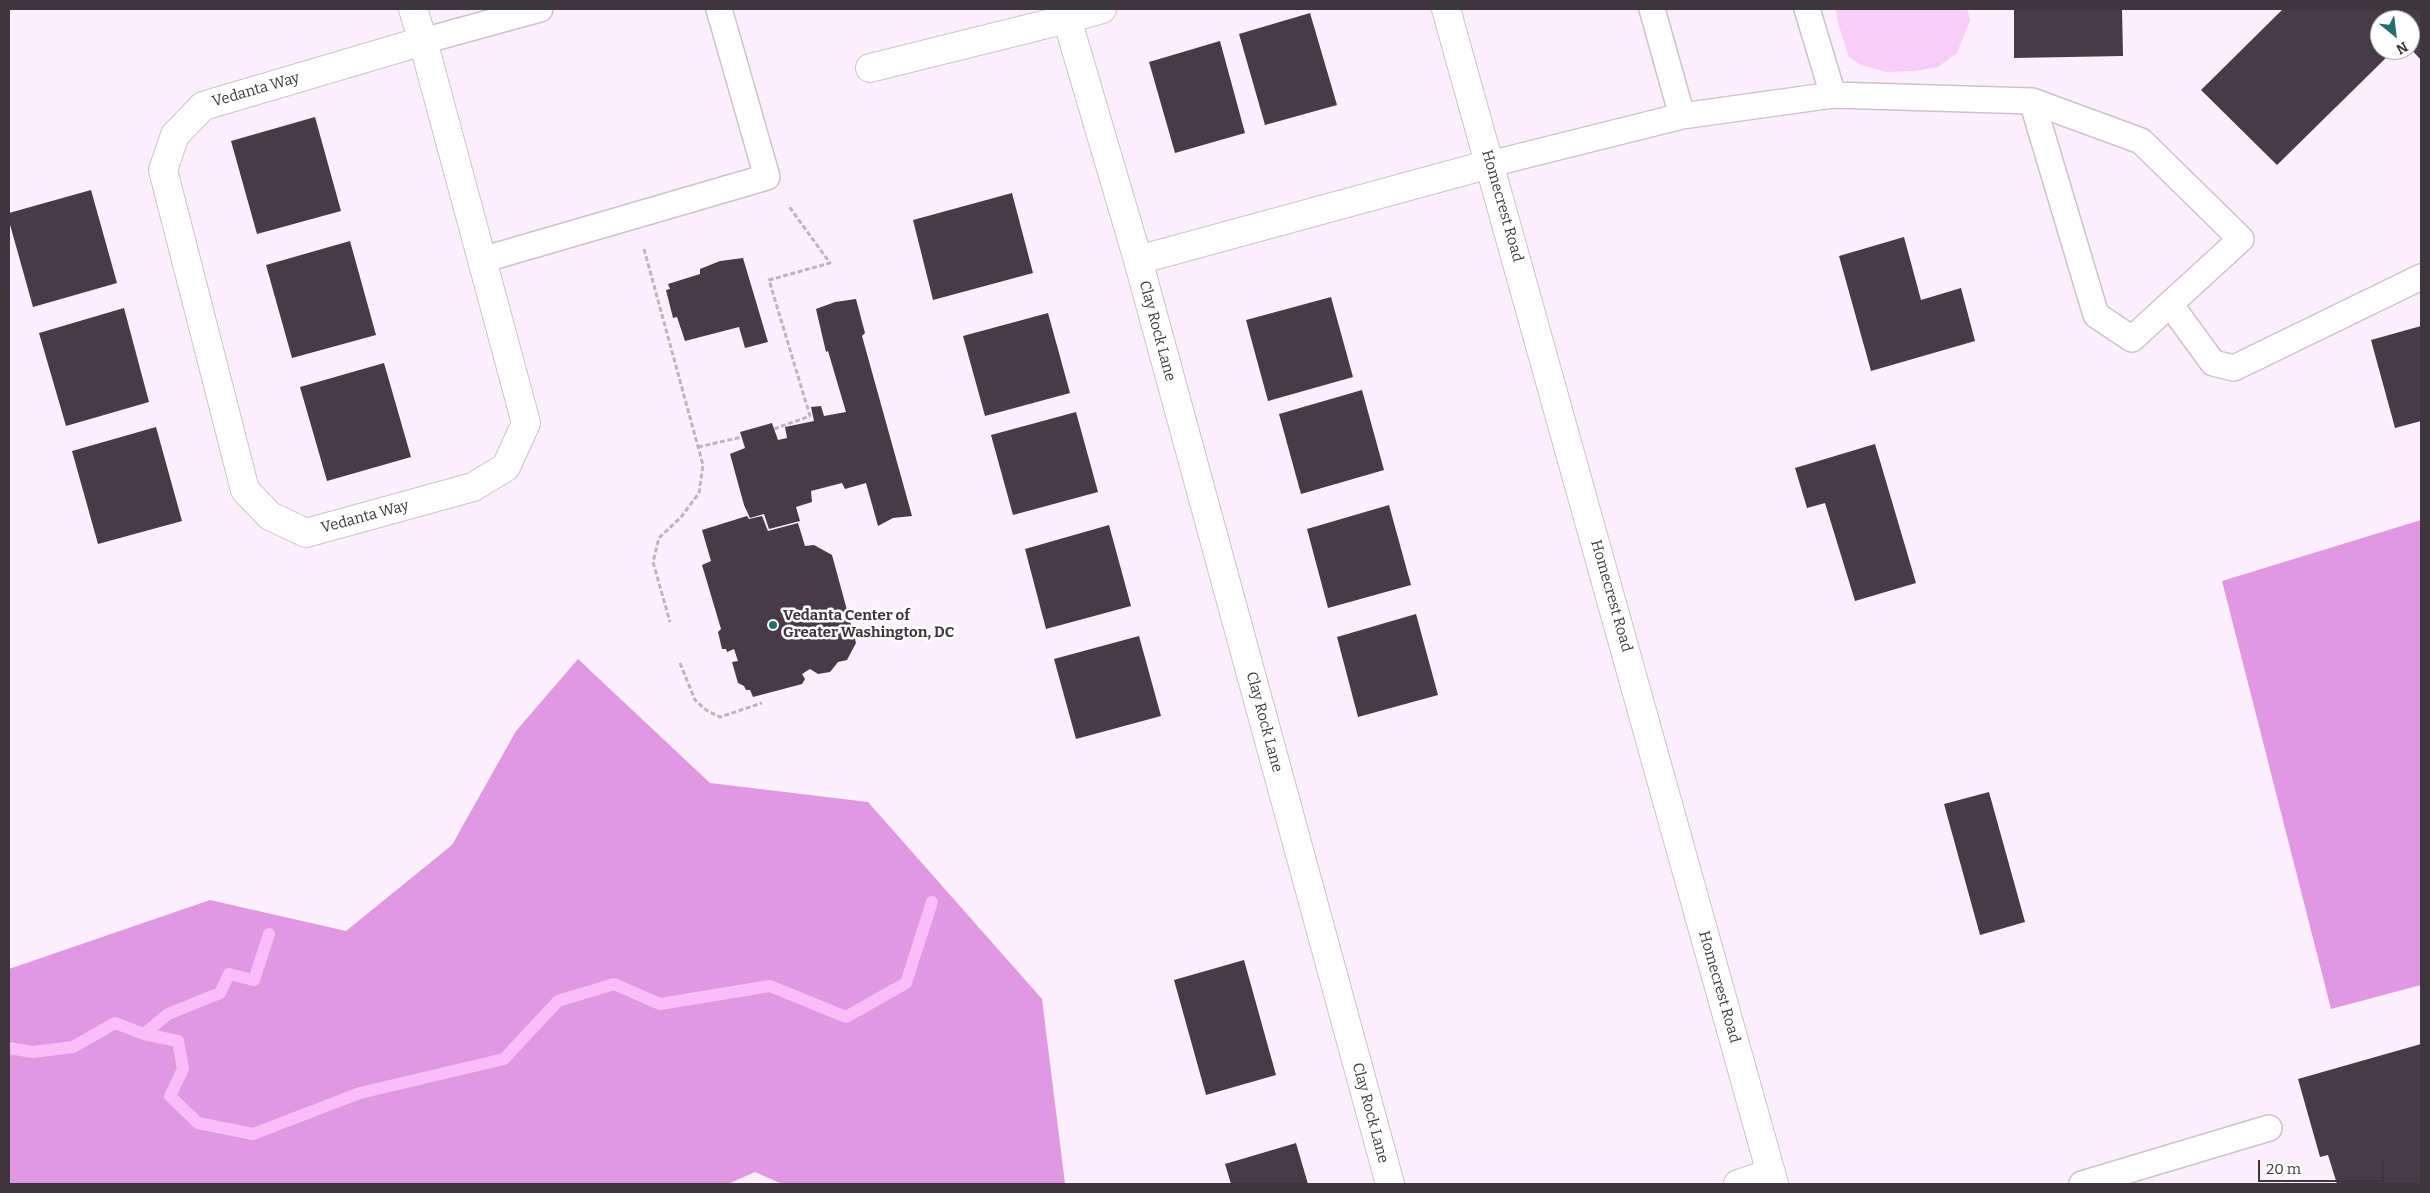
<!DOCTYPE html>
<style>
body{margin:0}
#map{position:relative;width:2430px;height:1193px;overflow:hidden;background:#fdeffd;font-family:Bitter,serif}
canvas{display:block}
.frame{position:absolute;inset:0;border:10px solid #3d373d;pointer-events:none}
.north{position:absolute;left:2370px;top:10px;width:50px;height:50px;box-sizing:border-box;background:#fff;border:1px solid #b1afb1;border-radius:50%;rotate:151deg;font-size:14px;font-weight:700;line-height:20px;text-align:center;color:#3d373d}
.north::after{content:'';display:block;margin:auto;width:18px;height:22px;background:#25706e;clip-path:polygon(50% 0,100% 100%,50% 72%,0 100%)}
.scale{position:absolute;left:2258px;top:1160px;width:126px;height:22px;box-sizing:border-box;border:2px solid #3d373d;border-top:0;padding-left:6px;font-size:15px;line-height:18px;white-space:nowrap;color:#3d373d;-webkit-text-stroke:4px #fff;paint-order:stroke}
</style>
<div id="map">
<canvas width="2430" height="1193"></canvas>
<div class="frame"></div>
<div class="north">N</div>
<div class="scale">20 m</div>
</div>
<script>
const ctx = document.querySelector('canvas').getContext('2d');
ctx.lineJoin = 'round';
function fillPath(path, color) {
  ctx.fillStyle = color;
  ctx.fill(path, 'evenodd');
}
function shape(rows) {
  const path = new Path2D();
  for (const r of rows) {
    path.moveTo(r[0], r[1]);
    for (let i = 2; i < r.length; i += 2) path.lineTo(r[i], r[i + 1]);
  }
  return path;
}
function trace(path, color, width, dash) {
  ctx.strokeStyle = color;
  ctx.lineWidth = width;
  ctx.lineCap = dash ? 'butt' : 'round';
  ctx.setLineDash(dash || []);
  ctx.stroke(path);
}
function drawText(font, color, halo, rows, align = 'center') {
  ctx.font = font + ' Bitter,serif';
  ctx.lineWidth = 5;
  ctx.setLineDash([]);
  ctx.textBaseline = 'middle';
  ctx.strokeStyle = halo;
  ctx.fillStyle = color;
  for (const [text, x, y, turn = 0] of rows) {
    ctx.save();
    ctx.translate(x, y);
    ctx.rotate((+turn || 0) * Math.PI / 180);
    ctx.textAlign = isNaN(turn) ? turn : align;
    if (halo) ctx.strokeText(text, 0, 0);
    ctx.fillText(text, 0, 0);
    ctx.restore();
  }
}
fillPath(shape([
 [1836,9,1967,9,1970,20,1957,53,1938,67,1915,71,1886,72,1861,65,1849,57,1838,23]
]), '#f8cef8');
fillPath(shape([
 [2421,520,2421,985,2331,1009,2222,581],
 [578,659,710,783,868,802,1042,999,1065,1184,782,1184,755,1172,728,1184,9,1184,9,969,210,900,346,931,452,845,516,731]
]), '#e098e2');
trace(shape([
 [144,1034,168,1014,220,993,229,974,254,980,269,934],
 [9,1048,33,1052,73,1047,115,1023,144,1034,178,1041,183,1069,170,1096,198,1123,253,1134,360,1093,504,1059,558,1001,614,984,660,1004,770,986,846,1017,906,983,932,902]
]), '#f9befa', 12);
fillPath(shape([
 [2014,9,2122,9,2123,56,2014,58],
 [2283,9,2421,9,2421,60,2410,48,2410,20,2380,20,2380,50,2394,50,2277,165,2201,90],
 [1310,13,1337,105,1265,125,1239,34],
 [1220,41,1245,133,1175,153,1149,62],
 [315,117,341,211,257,234,231,141],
 [91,190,117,283,33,307,9,221,9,213],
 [1012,193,1033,273,933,300,913,220],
 [1904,237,1921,300,1961,288,1975,341,1871,371,1839,256],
 [350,241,376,335,292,358,266,265],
 [743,258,768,342,745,348,739,327,685,341,677,317,673,318,666,290,670,289,668,284,700,274,700,269,720,261],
 [1331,297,1353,377,1268,401,1246,320],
 [856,299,865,333,862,336,912,516,893,518,878,526,866,483,845,489,842,483,811,491,812,502,796,507,800,521,769,529,764,514,750,518,744,505,730,454,745,448,740,432,772,423,778,440,787,438,785,427,814,421,811,407,821,406,824,416,846,412,828,351,826,352,816,309,835,302],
 [124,308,149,402,66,426,39,333],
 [1048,313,1070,393,985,416,963,336],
 [2421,326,2421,421,2395,428,2371,340],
 [384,363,411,457,327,481,300,387],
 [1362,390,1384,470,1301,494,1279,414],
 [1076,412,1098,492,1013,515,991,435],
 [156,427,182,521,98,544,72,451],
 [1875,444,1916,583,1855,601,1825,503,1807,508,1795,468],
 [1389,505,1411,585,1328,608,1307,529],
 [747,516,749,519,762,516,768,531,798,523,805,546,814,545,832,555,856,643,847,660,838,662,830,672,818,674,810,669,802,674,805,679,802,684,753,697,750,690,746,690,744,686,738,683,732,662,738,661,734,649,727,652,726,649,722,649,718,632,721,629,702,565,711,561,702,530],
 [1109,525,1131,606,1046,629,1025,549],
 [1416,614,1438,695,1358,717,1337,637],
 [1139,636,1161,716,1076,739,1054,659],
 [1989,792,2025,922,1980,935,1944,804],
 [1244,960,1276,1075,1206,1095,1174,980],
 [2421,1044,2421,1184,2337,1184,2328,1155,2320,1157,2298,1079],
 [1296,1143,1308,1184,1231,1184,1225,1164]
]), '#473b47');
const service = shape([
 [1652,9,1682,116],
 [1807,9,1833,95],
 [423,41,540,9],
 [2032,101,2096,315,2132,339,2170,304],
 [1490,164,1682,116,1833,95,2032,101,2141,141,2241,239,2170,304,2213,363,2234,368,2421,277],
 [482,260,767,177,719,9],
 [2082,1184,2269,1128]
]);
const minor = shape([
 [413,9,423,41],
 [1102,9,1067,19,1138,260],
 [423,41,526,423,506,467,473,487,306,533,270,516,245,490,163,170,175,135,203,106,423,41],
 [870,68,1067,19],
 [1390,1184,1138,260,1490,164],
 [1738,1184,1771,1173]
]);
const tertiary = shape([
 [1446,9,1774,1184]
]);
trace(service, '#cfc1cf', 28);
trace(minor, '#cfc1cf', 30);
trace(tertiary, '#cfc1cf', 30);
trace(shape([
 [644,249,703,465,699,493,681,517,659,538,653,562,670,622],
 [774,429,810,416,769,280,830,263,788,205],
 [698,447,742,437],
 [680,663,695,700,706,710,720,717,762,703]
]), '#bfb4bf', 3, [5, 2.5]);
trace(service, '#fff', 25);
trace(minor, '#fff', 28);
trace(tertiary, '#fff', 28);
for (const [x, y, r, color] of [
 [773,625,5,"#25706e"]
]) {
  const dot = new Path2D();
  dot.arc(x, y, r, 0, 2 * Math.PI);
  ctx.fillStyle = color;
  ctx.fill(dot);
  trace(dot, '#fff', 2);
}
drawText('15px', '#3d373d', '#fff', [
 ["Vedanta Way",256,90,-16],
 ["Homecrest Road",1502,206,74],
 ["Clay Rock Lane",1157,331,75],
 ["Vedanta Way",365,517,-15],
 ["Homecrest Road",1611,596,74],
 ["Clay Rock Lane",1264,722,75],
 ["Homecrest Road",1719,987,74],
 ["Clay Rock Lane",1370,1113,75]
]);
drawText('bold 15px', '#3d373d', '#fff', [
 ["Vedanta Center of",783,616],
 ["Greater Washington, DC",783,633]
], 'left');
</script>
